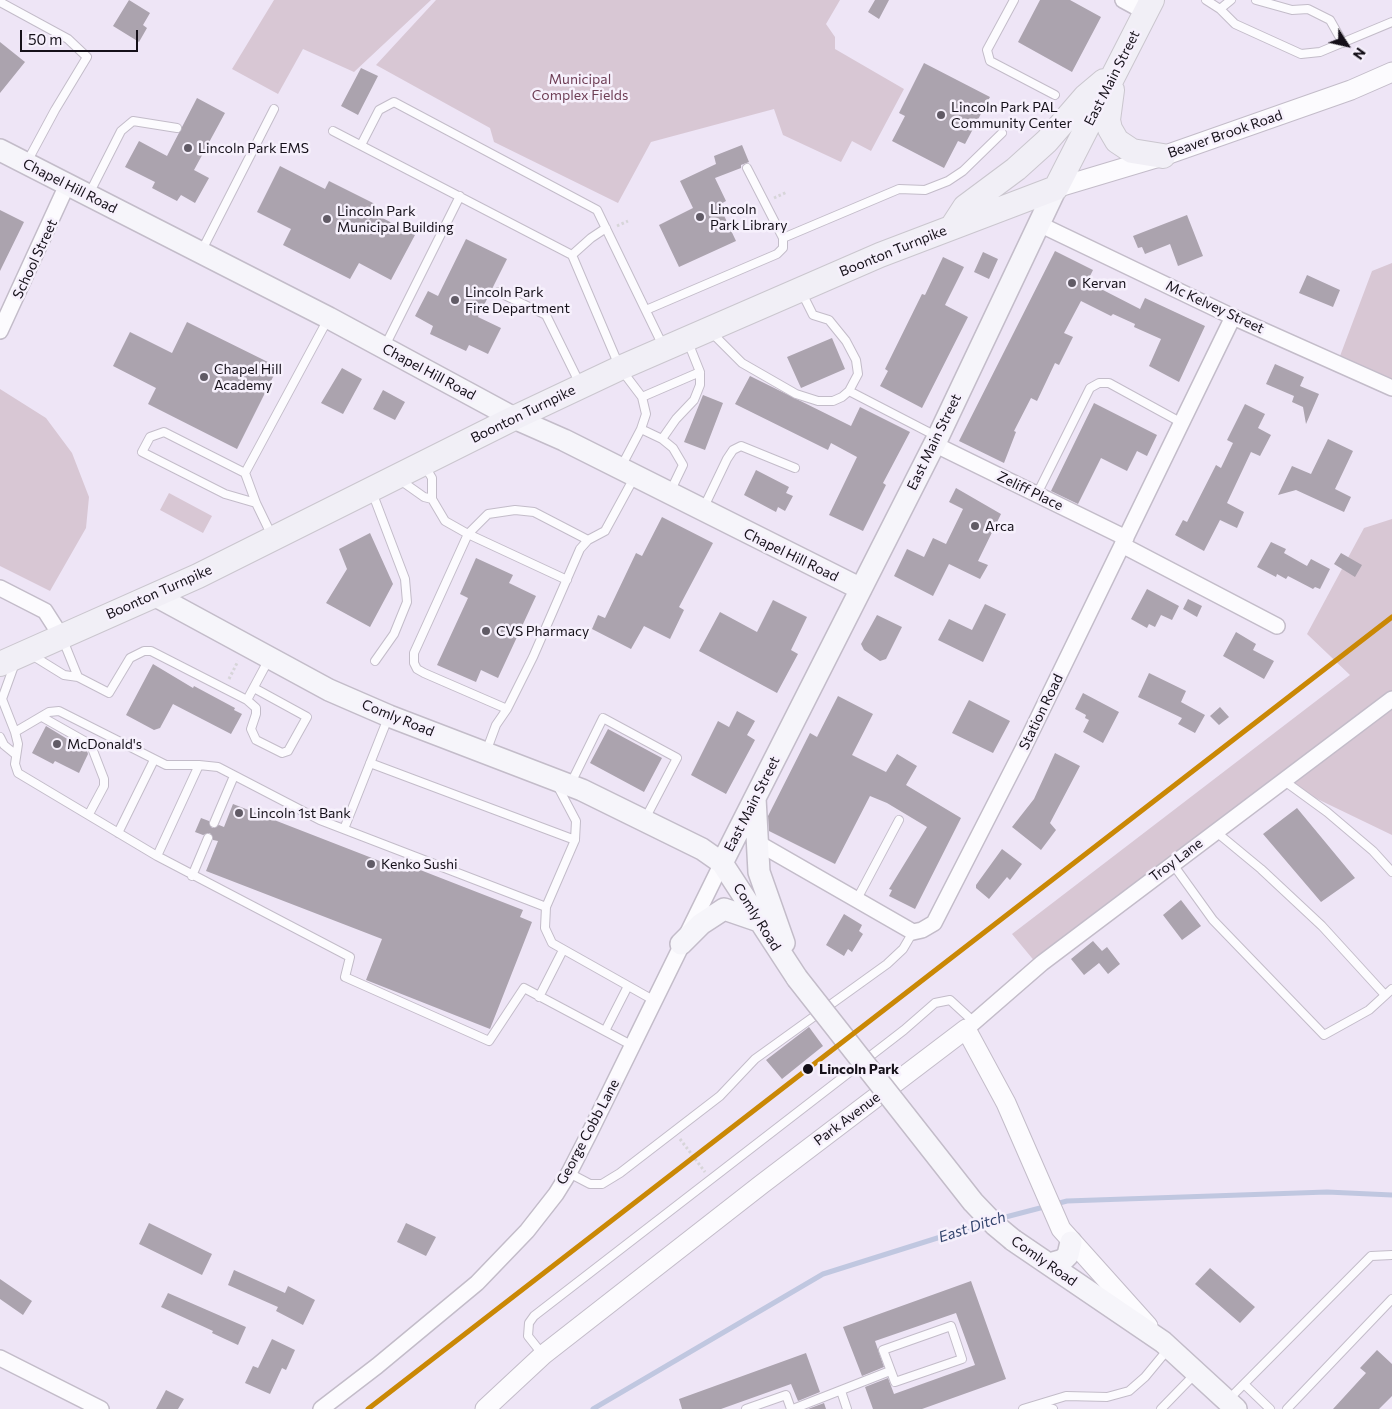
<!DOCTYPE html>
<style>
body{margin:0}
#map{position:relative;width:1392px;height:1409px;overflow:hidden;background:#eee5f6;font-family:Commissioner,sans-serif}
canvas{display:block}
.north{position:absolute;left:1322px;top:20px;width:50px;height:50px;-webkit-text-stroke:4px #f6f0fc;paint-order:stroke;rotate:125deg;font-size:14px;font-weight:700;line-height:20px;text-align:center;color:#151019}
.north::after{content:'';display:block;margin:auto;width:18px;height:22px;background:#151019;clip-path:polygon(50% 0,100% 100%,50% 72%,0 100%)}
.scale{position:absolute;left:20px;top:30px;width:118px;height:22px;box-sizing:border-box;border:2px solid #151019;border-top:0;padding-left:6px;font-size:15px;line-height:18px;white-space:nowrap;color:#151019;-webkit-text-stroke:4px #f6f0fc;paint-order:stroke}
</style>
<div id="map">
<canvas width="1392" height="1409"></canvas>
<div class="north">N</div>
<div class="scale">50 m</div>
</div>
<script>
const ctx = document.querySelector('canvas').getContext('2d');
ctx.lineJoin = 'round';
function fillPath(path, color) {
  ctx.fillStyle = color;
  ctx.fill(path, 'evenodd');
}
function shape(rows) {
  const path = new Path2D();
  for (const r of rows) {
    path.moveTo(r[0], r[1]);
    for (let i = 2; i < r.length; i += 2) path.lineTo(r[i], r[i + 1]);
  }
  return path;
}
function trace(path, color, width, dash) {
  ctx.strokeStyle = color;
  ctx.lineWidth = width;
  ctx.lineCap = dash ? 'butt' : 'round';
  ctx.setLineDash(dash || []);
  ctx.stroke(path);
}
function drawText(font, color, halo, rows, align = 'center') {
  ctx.font = font + ' Commissioner,sans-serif';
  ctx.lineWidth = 5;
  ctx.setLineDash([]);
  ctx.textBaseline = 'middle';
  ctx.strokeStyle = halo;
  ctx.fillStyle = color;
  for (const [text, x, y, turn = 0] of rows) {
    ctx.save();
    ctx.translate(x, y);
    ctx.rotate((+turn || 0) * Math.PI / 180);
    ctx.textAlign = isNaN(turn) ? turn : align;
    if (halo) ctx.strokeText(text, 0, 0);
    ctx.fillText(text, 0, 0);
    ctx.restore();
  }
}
fillPath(shape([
 [274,0,431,0,354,72,303,49,278,94,232,69],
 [436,0,840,0,826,24,835,37,835,49,904,89,871,151,852,141,841,162,783,135,774,109,651,142,618,203,494,142,490,128,376,65],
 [1392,263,1392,385,1337,364,1372,271],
 [0,389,46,418,72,453,89,497,86,528,50,591,0,566],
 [169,493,212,516,203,533,160,510],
 [1392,519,1392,835,1280,781,1036,963,1012,934,1350,675,1307,634,1364,528]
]), '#d8c7d4');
trace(shape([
 [998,1219,1067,1201,1327,1192,1392,1195],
 [593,1409,823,1274,985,1223]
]), '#c0c7e0', 5);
fillPath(shape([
 [129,0,150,13,143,25,147,28,139,42,113,26],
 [875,0,889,0,879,19,868,12],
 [1040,0,1070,0,1101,17,1072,72,1018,42],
 [0,42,25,62,0,93],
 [924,63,990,97,965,144,958,141,944,168,892,141,905,116,899,113],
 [361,68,378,76,358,115,341,106],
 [197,98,225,113,194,170,209,178,195,203,181,195,177,201,152,188,155,182,125,167,139,141,167,156],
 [742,145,749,162,741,165,741,168,715,178,726,201,719,205,736,241,679,267,659,225,693,208,680,181,716,164,714,156],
 [280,166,325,189,329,181,375,204,371,212,415,235,391,280,359,263,350,279,283,245,291,229,257,212],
 [0,210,24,222,0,271],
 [1187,215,1203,256,1178,266,1170,244,1145,254,1142,247,1138,248,1133,236],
 [466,239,507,259,478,317,501,328,488,354,469,345,466,351,430,334,433,326,415,316,428,291,438,296],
 [1055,251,1093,270,1089,278,1103,285,1101,289,1140,309,1145,298,1205,326,1179,382,1149,366,1161,339,1134,327,1135,324,1113,314,1111,316,1081,301,1064,333,1073,337,1059,365,1055,363,1037,401,1031,398,1014,431,1016,432,1004,463,959,441],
 [983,252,998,259,989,279,974,272],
 [943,257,964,267,945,305,968,317,922,408,880,386,888,371,885,369,922,294,925,295],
 [1307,275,1340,290,1333,307,1299,293],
 [187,322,278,367,237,449,148,404,156,388,113,366,130,332,172,353],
 [832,338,845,369,801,388,787,357],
 [1275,364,1304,377,1300,386,1319,394,1306,424,1303,407,1292,402,1294,396,1266,384],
 [342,368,362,379,343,414,321,403],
 [750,376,851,426,860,407,910,432,883,483,886,485,863,531,829,515,857,457,831,443,828,450,735,404],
 [383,390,405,402,395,420,373,409],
 [703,395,723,403,705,450,684,442],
 [1094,403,1157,435,1147,456,1137,451,1127,471,1101,458,1078,504,1051,491],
 [1245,404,1265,414,1258,428,1271,435,1260,456,1251,452,1227,503,1244,512,1237,528,1220,520,1204,551,1175,535,1183,520,1187,522,1216,465,1221,468,1233,443,1227,440],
 [1328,439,1353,451,1335,489,1351,497,1344,512,1296,490,1278,495,1292,466,1311,474],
 [756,470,789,487,786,493,793,496,785,511,778,507,776,512,744,495],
 [956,488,1001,514,978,561,988,565,980,579,949,564,933,596,894,576,907,549,924,557,933,538,946,544,963,509,949,502],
 [662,517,713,543,679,607,684,610,670,639,644,626,631,649,592,629,598,615,605,618,636,553,642,556],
 [370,533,393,584,370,627,326,603,347,569,339,549],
 [1271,542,1286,549,1284,553,1307,566,1311,559,1330,569,1320,589,1315,587,1313,589,1288,576,1286,579,1277,574,1276,577,1257,567],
 [1341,553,1362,565,1355,577,1334,564],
 [476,558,513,575,509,583,536,596,498,678,481,670,476,682,437,665,468,598,460,594],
 [1147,589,1179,606,1172,620,1161,615,1155,627,1149,624,1147,628,1131,619],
 [1188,599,1202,606,1197,617,1183,609],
 [773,600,807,617,791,650,798,654,777,693,699,651,720,612,757,632],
 [985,604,1006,614,983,662,938,640,949,619,972,630],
 [877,615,902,627,886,659,880,661,864,650,861,644],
 [1236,632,1256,644,1253,650,1274,661,1264,679,1223,656],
 [153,664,193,688,194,686,235,708,234,710,242,714,231,734,173,704,160,728,154,730,126,715],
 [1149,673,1186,691,1181,702,1205,715,1195,733,1178,724,1182,718,1138,697],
 [1083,693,1119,712,1103,743,1083,732,1089,720,1085,718,1086,715,1075,709],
 [838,696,873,714,852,755,886,772,897,754,917,766,906,785,961,818,915,909,889,896,892,890,889,889,927,827,887,803,870,796,835,864,769,831,768,816,810,733,817,737],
 [969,700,1010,721,993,753,952,733],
 [1220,707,1229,717,1219,725,1210,716],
 [737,711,755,721,747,735,755,740,726,794,691,775,718,721,729,727],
 [46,726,87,751,88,754,79,773,55,761,53,764,32,753],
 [608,729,662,758,644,792,590,763],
 [1055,753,1080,766,1050,823,1056,830,1041,850,1012,827,1034,799],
 [233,804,408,872,410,866,523,910,520,917,532,922,490,1029,366,980,382,939,206,871,218,841,213,840,210,833,203,835,195,832,201,818,209,821,212,828,219,825,224,827],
 [1297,808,1355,878,1321,902,1263,834],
 [1002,849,1022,864,1010,880,1007,877,989,899,976,888,976,885],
 [1181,900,1201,926,1182,940,1163,915],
 [844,914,862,925,859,931,863,934,852,952,848,949,844,956,826,945],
 [1093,941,1102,951,1107,947,1120,964,1108,974,1099,963,1084,975,1071,959],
 [809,1027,823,1046,782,1079,766,1060],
 [149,1223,212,1254,202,1275,139,1244],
 [406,1223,436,1237,426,1256,397,1242],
 [1210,1268,1255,1307,1240,1323,1195,1284],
 [234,1270,285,1293,288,1286,315,1300,303,1325,276,1311,278,1307,228,1285],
 [0,1279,32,1301,23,1315,0,1299],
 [971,1281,1006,1379,922,1409,873,1409,865,1387,888,1378,894,1394,975,1365,956,1313,875,1341,884,1367,862,1376,843,1327],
 [168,1293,246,1327,238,1345,212,1333,213,1331,161,1307],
 [272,1339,295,1350,286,1370,282,1368,270,1394,245,1383,253,1366,258,1368],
 [1377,1350,1392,1364,1392,1396,1379,1409,1333,1409,1366,1373,1360,1368],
 [806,1353,820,1392,798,1401,791,1384,721,1409,682,1409,679,1399],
 [166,1390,184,1399,178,1409,156,1409],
 [824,1403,826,1409,808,1409]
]), '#aba3ae');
const service = shape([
 [1014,0,987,50,990,61,1055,95],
 [1206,0,1220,9,1235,24,1301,54,1320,52,1392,22],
 [1256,0,1292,10,1308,9,1330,20,1343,43],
 [0,2,68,39,87,57,55,110,27,162],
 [1220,9,1231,0],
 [333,131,572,255,620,368,642,397,646,414,641,429,621,467],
 [361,145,379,110,394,102,597,210,663,346],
 [747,168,783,238],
 [89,194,121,131,133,121,177,128],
 [201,252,274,109],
 [572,255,591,238,606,228],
 [498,292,546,315,580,384],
 [646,310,777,254,783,248,783,238,899,189,925,190,948,181,963,171,1002,133],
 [711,332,742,363,796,394,818,401,833,401,842,397,849,391,858,374,856,360,846,341,829,320,813,315,801,291],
 [385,346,460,196],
 [849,391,936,436],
 [642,397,700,372],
 [641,429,662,439],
 [424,465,432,478,432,499,445,521,468,534,488,514,515,510,534,512,588,540,605,531,635,476],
 [245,473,328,319],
 [400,480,424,497,432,499],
 [372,492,405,579,407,602,394,634,375,661],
 [670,492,683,465,673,448,662,439,676,419,694,400,700,385,700,372,688,342],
 [1037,494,1090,388,1099,383,1109,383,1182,423],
 [256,503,225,494,142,452,150,437,164,432,245,473,256,503,272,536],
 [703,509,727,459,733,450,741,446,795,468],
 [63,640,78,677],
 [30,654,64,675,78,677,109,693,130,658,144,651,151,651,247,700,269,659],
 [15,663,2,699,15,732,18,744,15,764,18,773,157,856,199,765,218,767,320,820,546,907,545,928,552,943,655,1001],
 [247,700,256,708,256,714,251,729,256,740,282,753,288,751,307,717,254,688],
 [507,709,424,673,417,669,414,663,414,653,468,534,567,580],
 [42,717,88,743,92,748,104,779,104,786,89,814],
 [15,732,49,712,59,711,166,765,199,765],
 [0,737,4,745,15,754],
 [486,752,496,725,507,709,533,657,580,549,588,540],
 [370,763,575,840,546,907],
 [1283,780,1327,812,1373,851,1392,872],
 [571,783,603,718,677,758,645,819],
 [557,785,576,821,575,840],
 [214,823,234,776],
 [344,829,388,718],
 [1215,831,1261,869,1322,926,1385,995],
 [118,833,154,760],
 [157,856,350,957,345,977,489,1041,524,988,633,1046],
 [1172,863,1213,920,1324,1035,1369,1010,1392,989],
 [192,876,208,838],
 [857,899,899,820],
 [539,997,563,950],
 [605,1031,628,986],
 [569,1173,590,1184,602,1184,620,1173,720,1096,755,1059,887,964,903,949,913,932],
 [951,1326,962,1359,895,1382,883,1350,951,1326],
 [543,1355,528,1336,529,1323,534,1316,904,1030,935,1003,950,1000,974,1022],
 [1244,1384,1270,1409],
 [841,1391,847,1409],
 [1229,1399,1371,1256,1392,1255],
 [1038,1406,1053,1409],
 [746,1409,786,1395,791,1409],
 [793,1409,890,1371],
 [1023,1409,1066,1396,1107,1397,1129,1391,1145,1377,1169,1348],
 [1161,1409,1196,1373],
 [1287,1409,1392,1299]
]);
const minor = shape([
 [1123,0,1145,12],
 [1039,224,1233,317,1392,388],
 [0,331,67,185],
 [934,444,1126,538],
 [1122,545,1277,626],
 [0,588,45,611,61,636],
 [758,843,913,932,922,930,934,923,1023,749,1233,317],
 [966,1029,1042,963,1392,699],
 [0,1358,101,1409],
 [321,1409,377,1366,477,1283,527,1231,556,1194,569,1173,589,1134,722,863]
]);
const tertiary = shape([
 [1056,188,1163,156,1351,90,1392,72],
 [485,1409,543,1355,762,1184,966,1029,1006,1103,1061,1229,1148,1326]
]);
const secondary = shape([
 [0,150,329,318,514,418,564,440,861,589],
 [154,595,329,690,389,716,582,790,702,849,722,863,797,978],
 [755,798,759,872,784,943],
 [722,863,938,437,1056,188],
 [681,944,701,924,724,909,759,921],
 [1013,1240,1163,1342,1236,1409],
 [1049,1264,1063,1260,1068,1255,1071,1242]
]);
const primary = shape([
 [1112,90,1108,120,1110,129,1117,141,1132,151,1163,156],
 [952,227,965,207,1016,169,1047,141,1085,97,1104,81],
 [0,664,198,576,514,418,620,368,880,255,1056,188,1152,0]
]);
trace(service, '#c3bcc9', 10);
trace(minor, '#c3bcc9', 18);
trace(tertiary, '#c3bcc9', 21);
trace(secondary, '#c3bcc9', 24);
trace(primary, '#cac6ce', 26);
trace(shape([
 [774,198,787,192],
 [617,226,628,221],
 [229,679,238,661],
 [680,1139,705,1172]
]), '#d7d5d9', 3, [2.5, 2.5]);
trace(service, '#fcfbfe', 8);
trace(minor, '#fcfbfe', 15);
trace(tertiary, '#fcfbfe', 19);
trace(secondary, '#f6f5fa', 21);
trace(primary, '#f1eff6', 24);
trace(shape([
 [368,1409,1392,617]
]), '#cdcacf', 4, [6, 6]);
const secondaryBridge = shape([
 [797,978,973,1202,995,1225,1013,1240]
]);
trace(secondaryBridge, '#c3bcc9', 24, []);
trace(secondaryBridge, '#f6f5fa', 21);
trace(shape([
 [368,1409,1392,617]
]), '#ca8805', 5);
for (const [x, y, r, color] of [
 [941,115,5,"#615b66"],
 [188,148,5,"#615b66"],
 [700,217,5,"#615b66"],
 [327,219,5,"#615b66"],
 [1072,283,5,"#615b66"],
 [455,300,5,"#615b66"],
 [204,377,5,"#615b66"],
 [975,526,5,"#615b66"],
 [486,631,5,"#615b66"],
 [57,744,5,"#615b66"],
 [239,813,5,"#615b66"],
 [371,864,5,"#615b66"],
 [808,1069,6,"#151019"]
]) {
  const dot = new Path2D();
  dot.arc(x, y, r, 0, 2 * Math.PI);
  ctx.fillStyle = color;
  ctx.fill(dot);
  trace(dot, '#f6f0fc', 2);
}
drawText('14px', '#151019', '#f6f0fc', [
 ["East Main Street",1112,78,-63],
 ["Beaver Brook Road",1225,134,-19],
 ["Chapel Hill Road",70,186,27],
 ["Boonton Turnpike",893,251,-22],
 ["School Street",35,259,-65],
 ["Mc Kelvey Street",1215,307,25],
 ["Chapel Hill Road",429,372,28],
 ["Boonton Turnpike",523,414,-26],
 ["East Main Street",934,442,-64],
 ["Zeliff Place",1030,491,26],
 ["Chapel Hill Road",791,555,26],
 ["Boonton Turnpike",159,592,-24],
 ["Station Road",1041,712,-64],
 ["Comly Road",398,718,22],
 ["East Main Street",752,804,-63],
 ["Troy Lane",1176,860,-37],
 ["Comly Road",757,917,58],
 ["Park Avenue",847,1119,-37],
 ["George Cobb Lane",588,1132,-62],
 ["Comly Road",1044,1261,35]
]);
drawText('14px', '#6e3e55', '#f6f0fc', [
 ["Municipal",580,79],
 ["Complex Fields",580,95]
]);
drawText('14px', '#151019', '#f6f0fc', [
 ["Lincoln Park PAL",951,107],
 ["Community Center",951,123],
 ["Lincoln Park EMS",198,148],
 ["Lincoln",710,209],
 ["Park Library",710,225],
 ["Lincoln Park",337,211],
 ["Municipal Building",337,227],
 ["Kervan",1082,283],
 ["Lincoln Park",465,292],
 ["Fire Department",465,308],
 ["Chapel Hill",214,369],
 ["Academy",214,385],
 ["Arca",985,526],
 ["CVS Pharmacy",496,631],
 ["McDonald's",67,744],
 ["Lincoln 1st Bank",249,813],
 ["Kenko Sushi",381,864]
], 'left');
drawText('bold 14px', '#151019', '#f6f0fc', [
 ["Lincoln Park",819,1069]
], 'left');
drawText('italic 15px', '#35466f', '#f6f0fc', [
 ["East Ditch",972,1227,-18]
]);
</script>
